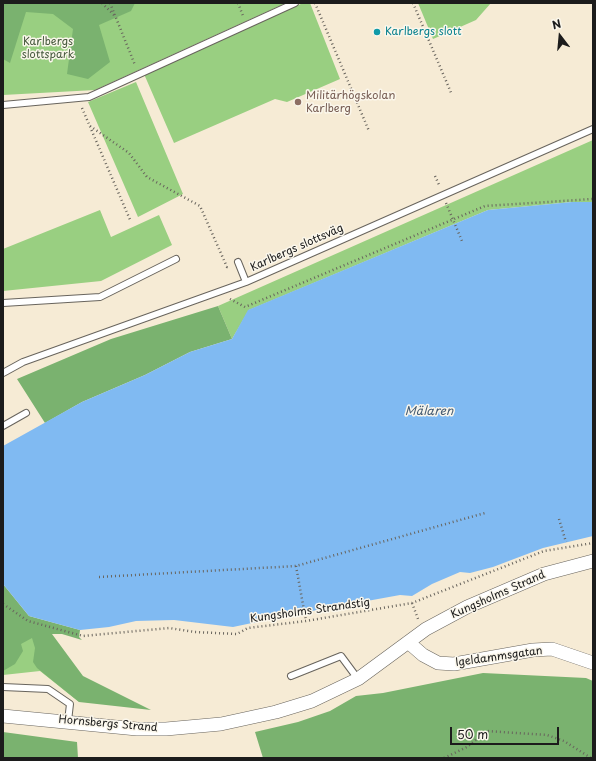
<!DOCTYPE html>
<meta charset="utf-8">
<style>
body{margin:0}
#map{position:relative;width:596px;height:761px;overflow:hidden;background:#f6ebd5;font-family:"Playpen Sans",sans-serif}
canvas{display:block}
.frame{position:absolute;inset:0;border:4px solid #1c1c1c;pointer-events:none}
.north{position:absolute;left:540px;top:16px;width:40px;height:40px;-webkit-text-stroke:3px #fbf7ec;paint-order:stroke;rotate:344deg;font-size:11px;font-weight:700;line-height:16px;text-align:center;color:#1c1c1c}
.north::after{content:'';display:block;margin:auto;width:14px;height:18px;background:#1c1c1c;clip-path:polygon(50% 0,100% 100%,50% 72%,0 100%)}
.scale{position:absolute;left:450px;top:727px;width:109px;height:18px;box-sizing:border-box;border:2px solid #1c1c1c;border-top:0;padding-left:5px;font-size:12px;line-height:14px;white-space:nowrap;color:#1c1c1c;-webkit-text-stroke:3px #fbf7ec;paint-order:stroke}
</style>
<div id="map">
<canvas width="596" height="761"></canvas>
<div class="frame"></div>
<div class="north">N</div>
<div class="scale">50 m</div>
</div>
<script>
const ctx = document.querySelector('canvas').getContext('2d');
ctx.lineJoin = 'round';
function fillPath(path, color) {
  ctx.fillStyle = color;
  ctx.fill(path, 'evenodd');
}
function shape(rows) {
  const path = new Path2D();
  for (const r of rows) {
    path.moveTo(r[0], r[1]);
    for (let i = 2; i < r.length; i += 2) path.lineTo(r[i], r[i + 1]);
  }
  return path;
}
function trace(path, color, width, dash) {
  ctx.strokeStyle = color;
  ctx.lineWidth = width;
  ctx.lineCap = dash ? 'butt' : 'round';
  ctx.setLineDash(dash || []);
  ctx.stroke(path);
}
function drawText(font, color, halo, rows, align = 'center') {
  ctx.font = font + ' "Playpen Sans",sans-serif';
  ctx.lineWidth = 3;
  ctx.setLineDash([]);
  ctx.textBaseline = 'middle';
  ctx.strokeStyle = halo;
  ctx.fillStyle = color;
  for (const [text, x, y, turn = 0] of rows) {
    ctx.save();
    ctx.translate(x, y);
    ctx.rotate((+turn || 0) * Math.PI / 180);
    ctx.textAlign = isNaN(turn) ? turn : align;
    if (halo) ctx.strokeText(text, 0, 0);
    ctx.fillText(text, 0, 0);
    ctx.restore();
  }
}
fillPath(shape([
 [3,3,286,3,95,90,3,95],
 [303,3,310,3,340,79,287,102,275,99,174,143,144,74],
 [418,3,491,3,476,20,433,39],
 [136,82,183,194,138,217,88,102],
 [593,140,593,202,572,202,488,210,249,310,232,339,218,306],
 [100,210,111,237,159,215,172,245,101,281,3,291,3,249],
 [3,629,35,629,79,702,40,671,3,675]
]), '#99cf81');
fillPath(shape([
 [3,3,135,3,131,11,99,25,110,62,88,79,67,74,73,29,53,14,26,12,10,63,3,59],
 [218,306,232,339,190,352,145,375,82,402,45,423,17,379,111,339],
 [3,584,29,616,80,630,79,637,82,640,62,634,52,634,83,676,151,710,79,702,37,668,33,662,35,648,32,638,21,644,23,651,15,664,3,671],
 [483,673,586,678,593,681,593,758,263,758,255,732,298,722,330,711,356,696,383,693],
 [3,732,77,742,78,758,3,758]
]), '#7ab26f');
fillPath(shape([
 [572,202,593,202,593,536,543,548,493,567,470,573,460,572,432,584,412,596,400,595,290,615,233,627,174,620,136,621,109,627,80,630,29,616,3,584,3,446,82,402,145,375,190,352,232,339,248,310,488,210]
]), '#80baf2');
const service = shape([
 [3,105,89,97,295,3],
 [238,262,246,282],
 [3,303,100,297,176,259],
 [3,373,23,362,246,282,593,129],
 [3,426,26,413],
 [291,676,341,656,358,679],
 [3,687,48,689,70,704,68,721]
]);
const minor = shape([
 [408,642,423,655,438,663,454,664,533,650,552,649,593,663],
 [3,716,137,729,166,729,221,724,276,712,312,701,358,679,426,629,467,607,544,574,593,561]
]);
trace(service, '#68645d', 8);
trace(minor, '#68645d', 14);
trace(shape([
 [102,3,114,15],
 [110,3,135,65],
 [238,3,243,16],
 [315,3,369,131],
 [413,3,452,95],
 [82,108,131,222],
 [90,126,129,153,147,177,200,206,227,267,230,266],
 [435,176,440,187],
 [446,203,462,241],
 [230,299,245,307,485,206,593,199],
 [559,519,566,542],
 [296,566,306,621],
 [99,577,296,566,485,513],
 [412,603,418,619],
 [3,604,28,621,83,636,169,628,195,632,237,634,248,628,306,621,412,603,544,551,593,543],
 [444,758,467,747,487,731,547,735,564,741,591,758]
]), '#68645d', 2.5, [1, 3]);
trace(service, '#fff', 6);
trace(minor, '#fff', 13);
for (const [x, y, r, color] of [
 [377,32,4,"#0f9aa8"],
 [298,102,4,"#8d6e63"]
]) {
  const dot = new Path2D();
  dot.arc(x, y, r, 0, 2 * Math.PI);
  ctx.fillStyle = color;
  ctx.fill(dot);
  trace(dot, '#fbf7ec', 1.5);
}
drawText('11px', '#0d838f', '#fbf7ec', [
 ["Karlbergs slott",385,32]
], 'left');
drawText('11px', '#485b3f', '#fbf7ec', [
 ["Karlbergs",48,42],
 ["slottspark",48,55]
]);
drawText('11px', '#785e54', '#fbf7ec', [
 ["Militärhögskolan",306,96],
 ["Karlberg",306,109]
], 'left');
drawText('11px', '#1c1c1c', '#fbf7ec', [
 ["Karlbergs slottsväg",297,248,-24],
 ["Kungsholms Strand",498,595,-24],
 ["Kungsholms Strandstig",310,611,-8],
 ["Igeldammsgatan",499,657,-8],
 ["Hornsbergs Strand",108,724,5]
]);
drawText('italic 12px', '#445b72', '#fbf7ec', [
 ["Mälaren",429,412]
]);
</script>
